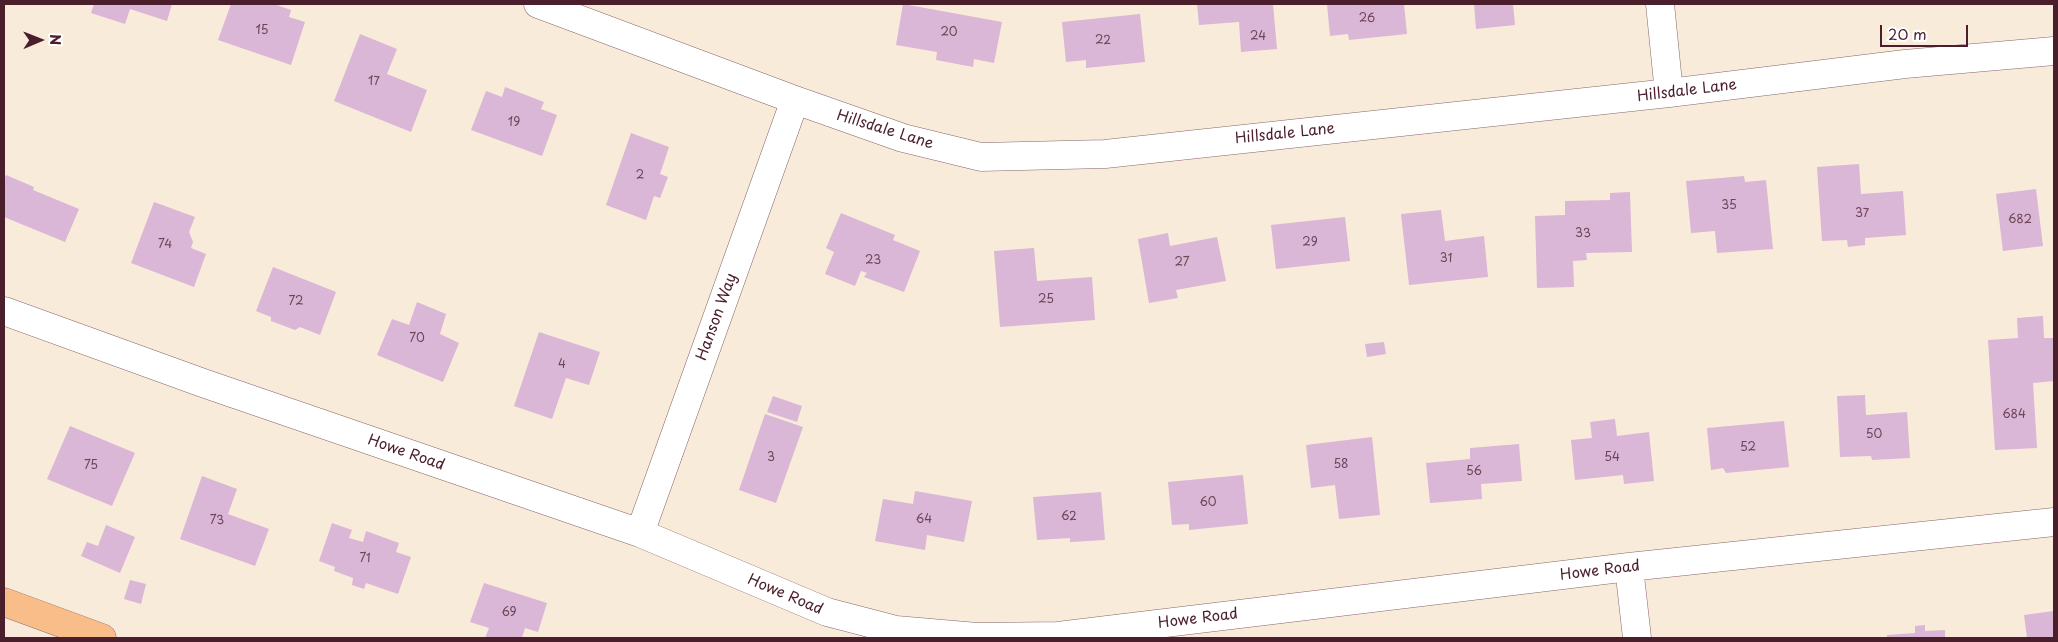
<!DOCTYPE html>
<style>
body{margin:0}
#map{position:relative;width:2058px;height:642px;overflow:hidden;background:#f9ebda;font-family:"Playpen Sans",sans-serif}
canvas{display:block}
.frame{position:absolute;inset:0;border:5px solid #4a1f2b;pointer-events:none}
.north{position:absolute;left:15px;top:15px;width:50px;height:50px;-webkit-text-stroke:4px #fff;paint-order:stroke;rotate:89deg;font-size:14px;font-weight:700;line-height:20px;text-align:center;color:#4a1f2b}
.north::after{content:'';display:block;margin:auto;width:18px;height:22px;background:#4a1f2b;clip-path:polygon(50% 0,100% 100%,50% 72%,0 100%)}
.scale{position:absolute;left:1880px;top:25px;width:88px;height:22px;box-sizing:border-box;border:2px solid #4a1f2b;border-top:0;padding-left:6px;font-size:15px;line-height:18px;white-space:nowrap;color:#4a1f2b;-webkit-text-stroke:4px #fff;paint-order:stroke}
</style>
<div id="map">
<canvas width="2058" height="642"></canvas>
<div class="frame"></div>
<div class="north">N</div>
<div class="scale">20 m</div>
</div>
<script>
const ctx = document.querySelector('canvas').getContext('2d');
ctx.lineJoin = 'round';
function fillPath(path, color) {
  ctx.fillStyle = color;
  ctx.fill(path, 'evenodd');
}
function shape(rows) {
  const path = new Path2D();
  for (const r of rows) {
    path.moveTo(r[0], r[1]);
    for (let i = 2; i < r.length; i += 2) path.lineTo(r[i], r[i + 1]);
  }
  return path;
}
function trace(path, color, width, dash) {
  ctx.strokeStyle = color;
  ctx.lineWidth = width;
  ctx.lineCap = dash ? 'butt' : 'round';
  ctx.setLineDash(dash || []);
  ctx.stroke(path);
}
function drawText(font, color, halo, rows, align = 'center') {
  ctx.font = font + ' "Playpen Sans",sans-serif';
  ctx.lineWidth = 4;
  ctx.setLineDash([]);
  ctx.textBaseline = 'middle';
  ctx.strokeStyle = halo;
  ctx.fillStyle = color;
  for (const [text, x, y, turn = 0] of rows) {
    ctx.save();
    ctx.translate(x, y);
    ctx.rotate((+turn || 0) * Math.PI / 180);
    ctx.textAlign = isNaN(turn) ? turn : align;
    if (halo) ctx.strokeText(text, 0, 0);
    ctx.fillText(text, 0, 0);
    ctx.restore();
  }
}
fillPath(shape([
 [94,4,172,4,167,21,130,9,125,24,91,13],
 [231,4,274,4,291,10,289,17,305,22,291,65,218,40],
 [903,4,1002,22,994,63,974,59,973,67,936,60,937,52,896,45],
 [1197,4,1273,4,1277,49,1241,52,1239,22,1199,25],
 [1327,4,1404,4,1407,34,1349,40,1348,34,1330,36],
 [1474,4,1513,4,1515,25,1476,29],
 [1140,14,1145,62,1086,68,1086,60,1066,62,1062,22],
 [360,34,397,49,387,74,427,90,411,132,334,101],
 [505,87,544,102,541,109,557,115,542,156,471,130,486,91,502,97],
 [631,133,669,147,660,174,668,177,660,198,654,196,646,220,606,205],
 [1859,164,1861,194,1903,191,1906,235,1865,238,1865,245,1848,247,1847,240,1822,241,1817,167],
 [6,175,34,187,33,190,79,209,65,242,4,217,4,180],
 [1744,176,1745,182,1766,180,1773,249,1717,253,1715,231,1691,233,1686,181],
 [2036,189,2043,246,2003,251,1996,194],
 [1630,192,1632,252,1586,253,1587,260,1573,261,1574,287,1537,288,1535,216,1565,215,1565,201,1610,200,1610,193],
 [154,202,195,217,189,232,193,242,191,248,206,254,194,287,131,263],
 [1441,210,1445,241,1484,236,1488,277,1409,285,1401,214],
 [841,213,895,235,893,240,920,251,904,292,864,277,867,273,861,271,855,286,825,274,834,252,826,248],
 [1345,217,1350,261,1276,269,1271,225],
 [1168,233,1170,246,1217,237,1226,281,1176,290,1178,298,1149,303,1138,239],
 [1034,248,1037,281,1092,277,1095,320,1000,327,994,251],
 [273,267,336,292,320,335,300,327,295,330,271,321,271,317,256,311],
 [417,302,446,314,440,334,459,343,443,382,377,355,392,319,409,325],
 [2043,316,2044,338,2054,338,2054,381,2033,383,2037,448,1995,450,1988,340,2018,338,2017,318],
 [539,332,600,352,589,385,566,378,552,419,514,406],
 [1384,342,1386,354,1367,357,1365,344],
 [1865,395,1866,415,1907,412,1910,458,1872,460,1871,456,1840,457,1837,396],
 [773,396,802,406,797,422,767,412],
 [765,414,803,427,776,503,739,490],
 [1615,419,1617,436,1649,432,1654,481,1624,484,1623,475,1575,480,1571,440,1592,438,1590,422],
 [1784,421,1789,467,1726,473,1723,468,1711,470,1707,428],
 [70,426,135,453,112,506,47,479],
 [1372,437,1380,515,1339,519,1335,485,1311,488,1306,445],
 [1519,444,1522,481,1481,484,1482,499,1430,503,1426,463,1470,459,1470,448],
 [1243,475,1248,524,1189,530,1189,524,1172,525,1168,482],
 [202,476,237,489,228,514,269,529,255,566,180,539],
 [915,491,972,501,964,542,927,535,925,550,875,541,883,499,913,504],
 [1101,492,1105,540,1070,542,1070,538,1037,540,1033,497],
 [332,523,352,530,349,538,363,542,366,531,399,543,396,552,411,557,398,594,366,583,364,589,352,585,353,578,334,571,335,567,319,561],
 [106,525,135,537,120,573,81,556,87,542,98,546],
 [130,580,146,584,141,604,124,599],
 [484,583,547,603,538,632,525,628,522,638,485,638,489,628,470,622],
 [2054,611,2054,638,2027,638,2024,615],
 [1925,625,1925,631,1945,630,1945,638,1887,638,1887,635,1915,633,1915,626]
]), '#dab6d7');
const minor = shape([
 [538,4,795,100,903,138,981,157,1105,154,1669,93,1905,64,2054,51],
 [1660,4,1669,93],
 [4,311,203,383,640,533,827,612,896,630,977,637,1058,636,1629,567,2054,522],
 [640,533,795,100],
 [1629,567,1637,638]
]);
const highway = shape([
 [4,602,102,638]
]);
trace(minor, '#876668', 29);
trace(highway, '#876668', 29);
trace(minor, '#fff', 28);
trace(highway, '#f8bd89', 28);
drawText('12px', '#6e4556', null, [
 ["26",1367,19],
 ["15",262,31],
 ["20",949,33],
 ["24",1258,37],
 ["22",1103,41],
 ["17",374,82],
 ["19",514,123],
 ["2",640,176],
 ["35",1729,206],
 ["37",1862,214],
 ["682",2020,220],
 ["33",1583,234],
 ["29",1310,243],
 ["74",165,245],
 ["31",1446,259],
 ["23",873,261],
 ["27",1182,263],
 ["25",1046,300],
 ["72",296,302],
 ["70",417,339],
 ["4",562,365],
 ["684",2014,415],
 ["50",1874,435],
 ["52",1748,448],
 ["3",771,458],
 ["54",1612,458],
 ["58",1341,465],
 ["75",91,466],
 ["56",1474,472],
 ["60",1208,503],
 ["62",1069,517],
 ["64",924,520],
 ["73",217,521],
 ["71",365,559],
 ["69",509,613]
]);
drawText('15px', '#4a1f2b', '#fff', [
 ["Hillsdale Lane",1687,91,-7],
 ["Hillsdale Lane",885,130,17],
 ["Hillsdale Lane",1285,134,-6],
 ["Hanson Way",717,317,-70],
 ["Howe Road",406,453,19],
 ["Howe Road",1600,571,-7],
 ["Howe Road",785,595,23],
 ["Howe Road",1198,619,-7]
]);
</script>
